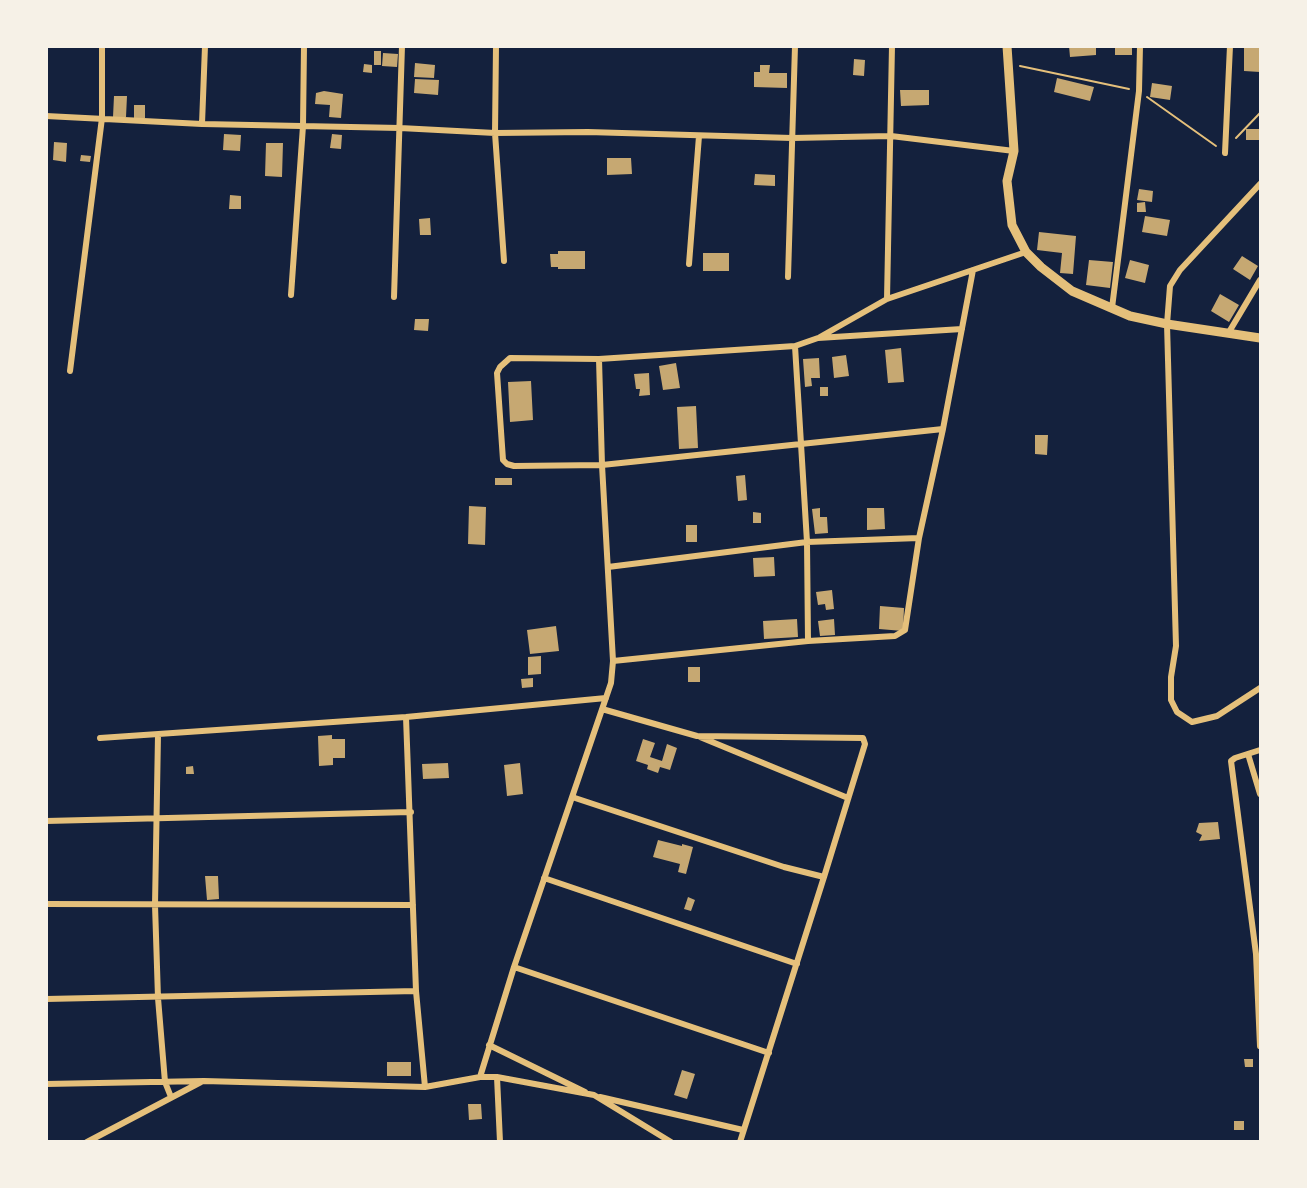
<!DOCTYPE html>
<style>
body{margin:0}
#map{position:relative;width:1307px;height:1188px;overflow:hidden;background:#14213d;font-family:Montserrat,sans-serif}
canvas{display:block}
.frame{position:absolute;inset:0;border:48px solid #f6f1e7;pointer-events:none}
</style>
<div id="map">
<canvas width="1307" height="1188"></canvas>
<div class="frame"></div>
</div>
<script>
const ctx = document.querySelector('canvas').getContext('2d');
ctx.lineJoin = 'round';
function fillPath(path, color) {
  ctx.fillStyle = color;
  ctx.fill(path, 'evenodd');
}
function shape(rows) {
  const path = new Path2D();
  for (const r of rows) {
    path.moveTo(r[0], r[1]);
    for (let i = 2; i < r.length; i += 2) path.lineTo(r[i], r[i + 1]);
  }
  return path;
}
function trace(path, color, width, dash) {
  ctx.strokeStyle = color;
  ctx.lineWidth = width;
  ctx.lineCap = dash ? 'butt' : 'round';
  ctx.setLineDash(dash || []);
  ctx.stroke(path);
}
fillPath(shape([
 [1069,46,1096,46,1096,55,1070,57],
 [1115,46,1132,46,1132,55,1115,55],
 [1244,46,1260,46,1260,72,1244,71],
 [374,51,381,51,381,65,374,65],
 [383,53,398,54,397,67,382,66],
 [854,59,865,60,864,76,853,75],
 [415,63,435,65,434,78,414,77],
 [364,64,372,65,372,73,363,72],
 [760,65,770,65,769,73,787,73,787,88,754,87,754,72,760,72],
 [1057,78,1094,87,1090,101,1054,92],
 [415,79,439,80,438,95,414,93],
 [1152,83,1172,86,1170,100,1150,97],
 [900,90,929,90,929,105,901,106],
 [324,91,343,94,341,118,329,117,330,105,315,104,316,93],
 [114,96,127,96,126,117,113,117],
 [134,105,145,105,145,118,134,118],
 [1246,129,1260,129,1260,140,1246,140],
 [224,134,241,135,240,151,223,150],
 [332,134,342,135,341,149,330,148],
 [54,142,67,143,66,162,53,160],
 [266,143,283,143,282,177,265,176],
 [81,155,91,156,90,162,80,161],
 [607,158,631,158,632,174,607,175],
 [755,174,775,175,775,186,754,185],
 [1139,189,1153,191,1152,202,1137,200],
 [230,195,241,196,241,209,229,209],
 [1145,202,1146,212,1137,212,1137,203],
 [1145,216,1170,220,1167,236,1142,232],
 [430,218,431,235,420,235,419,219],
 [1039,232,1076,236,1073,274,1060,273,1062,253,1037,250],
 [558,251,585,251,585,269,558,269,558,267,551,267,550,254,558,254],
 [703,253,729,253,729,271,703,271],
 [1242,256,1258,266,1250,280,1233,269],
 [1089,260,1113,262,1110,288,1086,285],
 [1130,260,1149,265,1145,283,1125,278],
 [1220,294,1239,305,1229,322,1211,311],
 [415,319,429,319,428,331,414,330],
 [901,348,904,382,888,383,885,350],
 [846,355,849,376,834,378,832,357],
 [819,358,820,378,811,378,812,386,805,387,803,359],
 [676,363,680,388,663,390,659,366],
 [649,373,650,395,639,396,640,389,636,389,634,374],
 [531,381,533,420,510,422,508,382],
 [820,387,828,387,828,396,820,396],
 [696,406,698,448,679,449,677,407],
 [1035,435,1048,435,1047,455,1035,454],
 [745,475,747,500,738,501,736,476],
 [495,478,512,478,512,485,495,485],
 [469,506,486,507,485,545,468,544],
 [820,508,820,517,827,517,828,533,815,534,812,509],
 [867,508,884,508,885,529,867,530],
 [753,512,761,513,761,523,753,523],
 [686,525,697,525,697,542,686,542],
 [774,557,775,576,754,577,753,558],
 [832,590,834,609,826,610,825,604,818,605,816,592],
 [880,606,904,608,903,631,879,629],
 [797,619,798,637,764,639,763,621],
 [834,619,835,635,820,636,818,621],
 [556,626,559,651,530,654,527,630],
 [541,656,541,674,528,675,528,657],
 [688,667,700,667,700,682,688,682],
 [533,678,533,687,522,688,521,679],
 [332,735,332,739,345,739,345,758,333,758,333,765,319,766,318,736],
 [643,739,655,743,650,757,662,761,667,744,677,748,670,770,660,767,658,773,647,769,648,765,636,761],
 [448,763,449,778,423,779,422,764],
 [520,763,523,794,507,796,504,765],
 [193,766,194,774,186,774,186,767],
 [1218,822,1220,839,1199,841,1202,835,1196,832,1199,823],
 [658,840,682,846,682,844,693,847,686,874,678,872,680,864,653,857],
 [205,876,218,876,219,899,207,900],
 [688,897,695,900,691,911,684,909],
 [1244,1059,1253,1059,1253,1067,1245,1067],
 [387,1062,411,1062,411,1076,387,1076],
 [682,1070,695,1074,687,1099,674,1095],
 [468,1104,481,1104,482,1119,469,1120],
 [1234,1121,1244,1121,1244,1130,1234,1130]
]), '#c6a872');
trace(shape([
 [1020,66,1129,89],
 [1147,97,1216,146],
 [1236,138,1260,113]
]), '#e5c07b', 2);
trace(shape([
 [496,46,495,133,504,261],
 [46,116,202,124,400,128,495,133,588,132,792,138,891,136,1014,151],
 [202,124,205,46],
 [1225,153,1230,46],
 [1260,184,1180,270,1170,286,1167,324,1176,646,1171,677,1171,700,1177,712,1192,722,1217,716,1260,688],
 [689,264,699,136],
 [788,277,795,46],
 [291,295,303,126,304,46],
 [394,297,402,46],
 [887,299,892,46],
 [1112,308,1139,91,1140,46],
 [1229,332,1260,280],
 [820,337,887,299,1026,252],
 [795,346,807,542,808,641],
 [70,371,102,118,102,46],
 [943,429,602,465,514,466,507,464,503,460,497,373,500,367,510,358,599,359,795,346,818,338,962,329],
 [608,567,807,542,919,538],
 [613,661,808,641,895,636,905,630,919,538,943,429,973,270],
 [602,709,697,736,863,738,865,744,824,877],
 [406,717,416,991,425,1087],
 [158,735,155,905,158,998,165,1082,171,1097],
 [700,737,848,798],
 [100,738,406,717,606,698],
 [1260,750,1235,758,1231,761,1256,954,1260,1046],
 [1248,754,1260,794],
 [572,797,784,867,824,877,740,1142],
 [46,821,411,812],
 [544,878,797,964],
 [46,904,413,905],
 [514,967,769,1053],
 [46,999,416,991],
 [489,1045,585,1092],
 [480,1077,514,967,611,683,613,661,602,465,599,359],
 [497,1077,500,1142],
 [46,1084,204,1081,425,1087,480,1077,497,1077,594,1095,671,1142],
 [600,1097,743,1130],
 [87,1142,201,1082]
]), '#e5c07b', 6);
trace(shape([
 [1007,46,1014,151,1007,181,1012,225,1026,252,1041,267,1072,291,1130,316,1167,324,1260,338]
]), '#e5c07b', 9);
</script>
